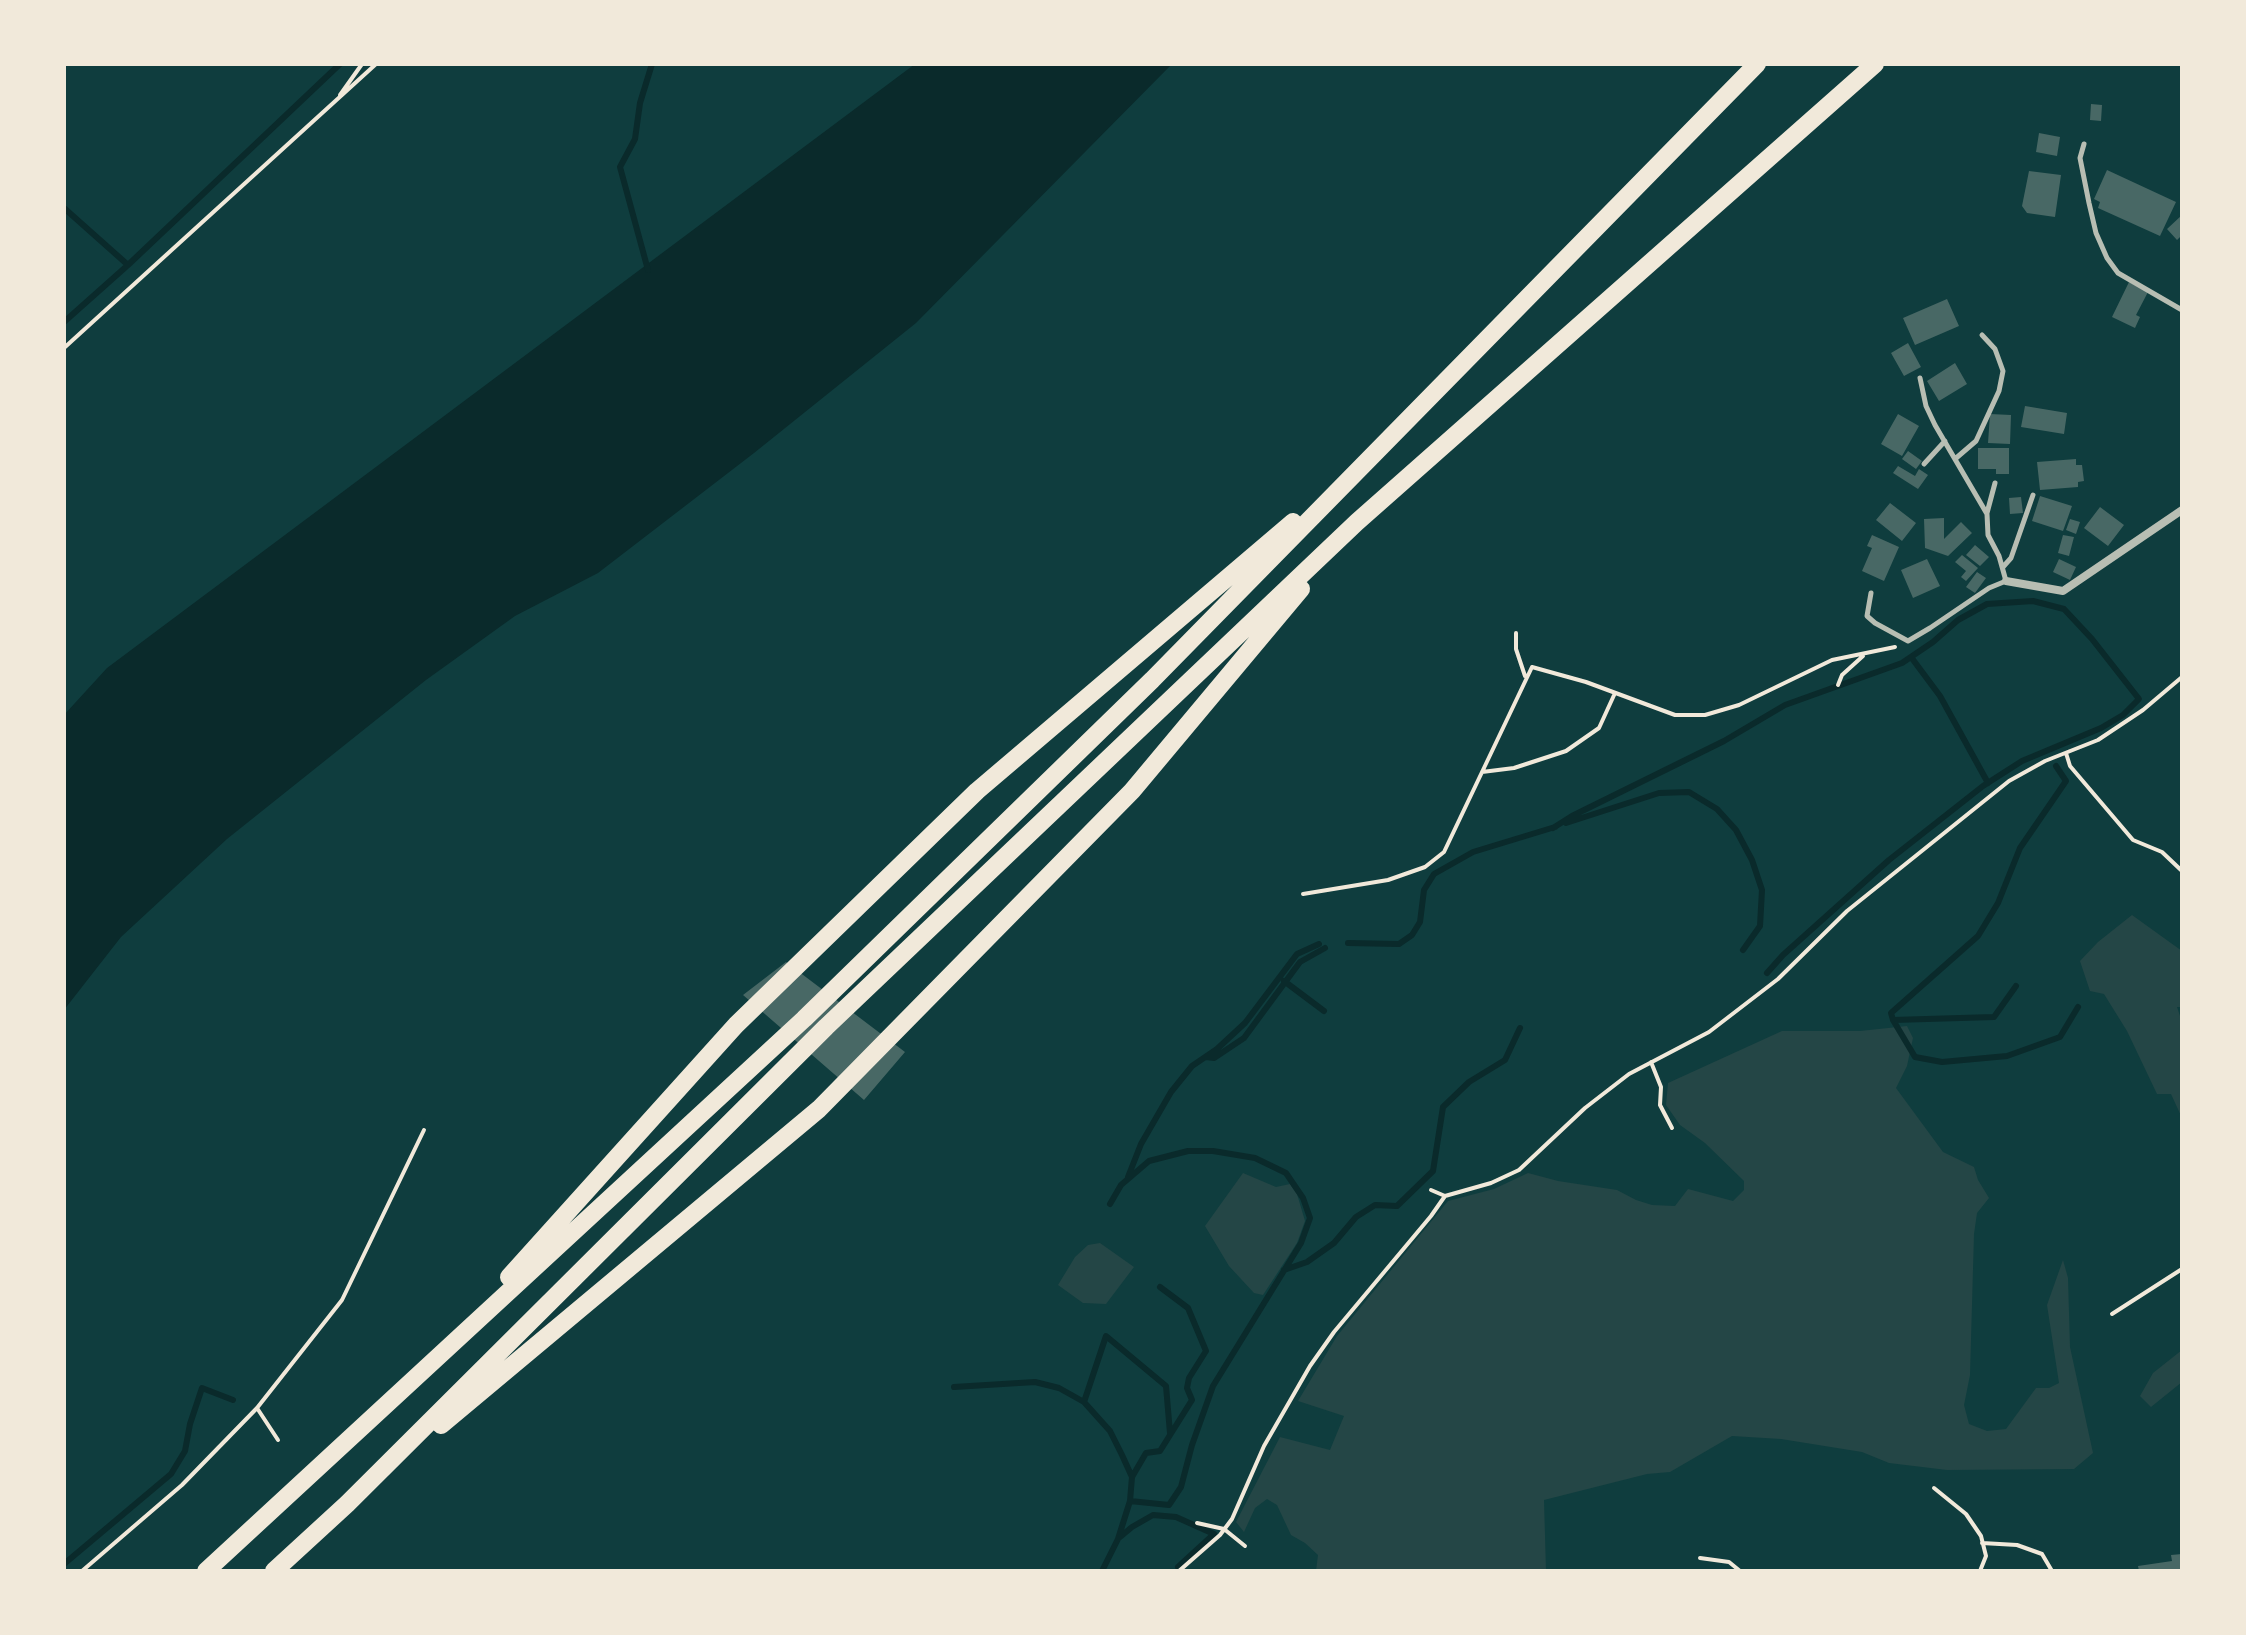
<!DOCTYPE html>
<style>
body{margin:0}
#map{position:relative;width:2246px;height:1635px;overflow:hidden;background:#0f3d3e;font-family:Merriweather,serif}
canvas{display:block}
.frame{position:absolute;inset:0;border:66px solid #f1e9da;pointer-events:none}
</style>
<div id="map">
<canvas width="2246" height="1635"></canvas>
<div class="frame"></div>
</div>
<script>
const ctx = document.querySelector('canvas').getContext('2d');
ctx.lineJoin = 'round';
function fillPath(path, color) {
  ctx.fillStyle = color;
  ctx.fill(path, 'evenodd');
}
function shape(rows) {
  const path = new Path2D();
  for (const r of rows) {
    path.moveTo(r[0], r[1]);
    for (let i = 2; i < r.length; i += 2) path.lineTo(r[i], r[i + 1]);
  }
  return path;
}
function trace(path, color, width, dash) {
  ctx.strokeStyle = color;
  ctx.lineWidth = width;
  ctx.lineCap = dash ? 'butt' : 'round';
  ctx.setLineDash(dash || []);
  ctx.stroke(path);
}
fillPath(shape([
 [2132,915,2182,951,2182,1007,2177,1007,2182,1022,2182,1118,2171,1094,2157,1094,2127,1031,2104,994,2090,991,2080,961,2098,942],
 [1907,1026,1913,1038,1907,1066,1896,1088,1943,1152,1974,1167,1978,1180,1989,1198,1977,1213,1974,1234,1970,1375,1964,1405,1969,1424,1987,1431,2006,1429,2036,1388,2049,1388,2059,1383,2047,1305,2063,1260,2068,1278,2070,1347,2093,1453,2074,1469,1947,1470,1889,1463,1862,1452,1781,1439,1732,1436,1670,1472,1647,1474,1544,1500,1546,1571,1316,1571,1318,1555,1305,1543,1291,1535,1277,1505,1267,1499,1255,1508,1244,1532,1236,1522,1280,1437,1330,1450,1344,1416,1298,1401,1337,1336,1448,1201,1494,1189,1528,1173,1558,1181,1617,1190,1636,1200,1652,1205,1675,1206,1688,1189,1733,1201,1744,1190,1744,1181,1705,1143,1680,1125,1666,1105,1668,1083,1782,1031,1860,1031],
 [1243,1173,1276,1187,1290,1184,1297,1194,1305,1221,1297,1243,1263,1295,1254,1293,1229,1266,1205,1226],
 [1100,1243,1134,1267,1106,1304,1083,1303,1058,1285,1075,1257,1088,1245],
 [2182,1350,2182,1382,2151,1407,2140,1396,2153,1373]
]), '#244646');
fillPath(shape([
 [915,64,1172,64,916,323,754,453,598,573,515,616,426,680,227,839,121,937,64,1010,64,715,107,668]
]), '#0a2a2b');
trace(shape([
 [64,208,128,265],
 [648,270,620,167,635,139,640,103,652,64],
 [64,322,128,265,340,64],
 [1911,657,1940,696,1988,783],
 [1566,823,1659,793,1689,792,1717,809,1736,830,1752,860,1762,890,1760,926,1743,950],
 [1553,828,1572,816,1724,741,1785,705,1902,663,1933,642,1958,620,1987,604,2033,601,2064,609,2092,639,2139,699,2123,715,2101,728,2022,761,1983,786,1889,860,1783,955,1767,973],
 [1348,943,1399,944,1412,935,1420,922,1424,890,1434,874,1473,852,1555,827],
 [1284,981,1324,1011],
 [2016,986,1994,1017,1893,1020,1891,1013,1978,936,1998,903,2020,848,2066,781,2056,766],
 [1893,1020,1915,1057,1942,1062,2007,1056,2060,1037,2078,1007],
 [1206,1057,1214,1058,1244,1038,1300,962,1325,948],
 [1128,1177,1141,1144,1171,1092,1192,1066,1217,1049,1245,1023,1297,954,1319,944],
 [1284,1270,1307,1262,1334,1243,1356,1217,1375,1205,1397,1206,1433,1171,1443,1107,1469,1082,1505,1060,1520,1028],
 [954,1387,1035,1382,1059,1388,1084,1402,1110,1431,1122,1455,1132,1477,1130,1501],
 [1084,1402,1106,1336,1166,1386,1170,1433],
 [1132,1477,1146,1453,1160,1451,1192,1400,1187,1388,1189,1378,1206,1351,1188,1308,1160,1287],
 [1120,1537,1132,1527,1153,1515,1176,1517,1214,1534,1178,1567],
 [64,1564,171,1474,185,1451,190,1424,202,1388,233,1400],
 [1102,1571,1118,1539,1130,1501,1169,1505,1181,1487,1192,1445,1213,1386,1301,1243,1310,1218,1303,1198,1286,1173,1255,1158,1213,1151,1188,1151,1149,1161,1121,1185,1110,1204]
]), '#0a2a2b', 6);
fillPath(shape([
 [2091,104,2102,105,2101,121,2090,120],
 [2039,133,2060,137,2057,156,2036,152],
 [2107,170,2176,202,2160,236,2098,208,2100,202,2094,199],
 [2029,171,2061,175,2055,217,2027,213,2022,206],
 [2182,215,2182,235,2177,240,2167,229],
 [2129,282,2148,292,2136,315,2140,317,2135,328,2112,317],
 [1947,299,1959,326,1915,345,1903,318],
 [1908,343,1921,367,1904,376,1891,353],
 [1955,363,1967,384,1939,401,1927,381],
 [2025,406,2067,413,2064,434,2021,427],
 [1898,414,1919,426,1902,456,1881,444],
 [1990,414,2011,415,2010,444,1988,443],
 [1978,448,2009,448,2009,474,1996,474,1996,469,1978,469],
 [1908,451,1922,461,1916,469,1902,459],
 [2076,459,2076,465,2082,465,2084,481,2078,482,2078,487,2040,490,2037,462],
 [1898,466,1915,476,1919,469,1928,475,1918,489,1893,473],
 [2040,496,2072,506,2063,531,2032,521],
 [2021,497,2023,513,2010,514,2009,498],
 [1890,503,1916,523,1902,541,1876,520],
 [2100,507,2124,525,2108,546,2084,528],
 [1944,518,1944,539,1961,522,1972,533,1948,556,1925,548,1924,519],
 [2070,519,2080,522,2076,534,2066,530],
 [1872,535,1899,547,1884,581,1862,571,1872,548,1867,546],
 [2063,535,2074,537,2069,556,2058,553],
 [1975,545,1989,557,1980,566,1966,555],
 [1962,555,1978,568,1966,581,1961,577,1966,571,1955,562],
 [1927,559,1940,586,1913,598,1901,570],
 [2059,559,2076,567,2070,580,2053,572],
 [1977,572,1986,578,1975,593,1966,587],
 [786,962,905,1052,864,1100,743,995],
 [2182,1554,2182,1571,2139,1571,2138,1566,2172,1561,2171,1555]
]), '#486865');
trace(shape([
 [340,95,362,64],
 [64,348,376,64],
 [1516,633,1516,649,1525,676],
 [1838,685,1842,675,1863,656],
 [2066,753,2070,766,2133,840,2162,852,2182,871],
 [1482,772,1514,768,1566,751,1599,728,1615,693],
 [1303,894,1388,880,1425,867,1444,852,1532,667,1586,682,1675,715,1705,715,1739,705,1832,660,1895,647],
 [1651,1062,1661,1087,1660,1105,1672,1128],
 [1431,1190,1445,1196],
 [2112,1314,2182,1269],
 [257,1408,278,1440],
 [1934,1488,1966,1514,1981,1536,1986,1556,1980,1571],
 [1197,1523,1224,1529,1245,1546],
 [1982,1543,2017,1545,2042,1554,2052,1571],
 [1700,1558,1729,1562,1740,1571],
 [82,1571,182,1485,257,1408,342,1300,424,1130],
 [1179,1571,1220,1535,1232,1519,1264,1446,1310,1366,1334,1332,1431,1216,1445,1196,1491,1183,1519,1170,1585,1108,1629,1074,1709,1032,1778,979,1847,911,2009,781,2045,761,2098,740,2143,710,2182,677]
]), '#f1e9da', 4);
trace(shape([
 [2084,144,2080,158,2089,203,2096,233,2107,258,2118,273,2182,310],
 [1955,459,1976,441,1999,391,2003,371,1995,349,1982,335],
 [1924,464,1945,441],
 [1987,513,1995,483],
 [2003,567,2011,558,2033,495],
 [1871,593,1867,616,1875,623,1908,641,1930,628,1989,588,2006,581,1999,556,1988,535,1987,514,1935,425,1926,406,1920,378]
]), '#b8beb3', 5);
trace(shape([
 [2006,581,2063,591,2182,510]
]), '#b8beb3', 8);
trace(shape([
 [509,1277,736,1025,977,791,1293,522],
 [441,1425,819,1109,1132,791,1301,589],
 [206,1571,804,1019,1152,680,1757,64],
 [274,1571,347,1504,826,1027,1357,522,1875,64]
]), '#f1e9da', 18);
</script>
